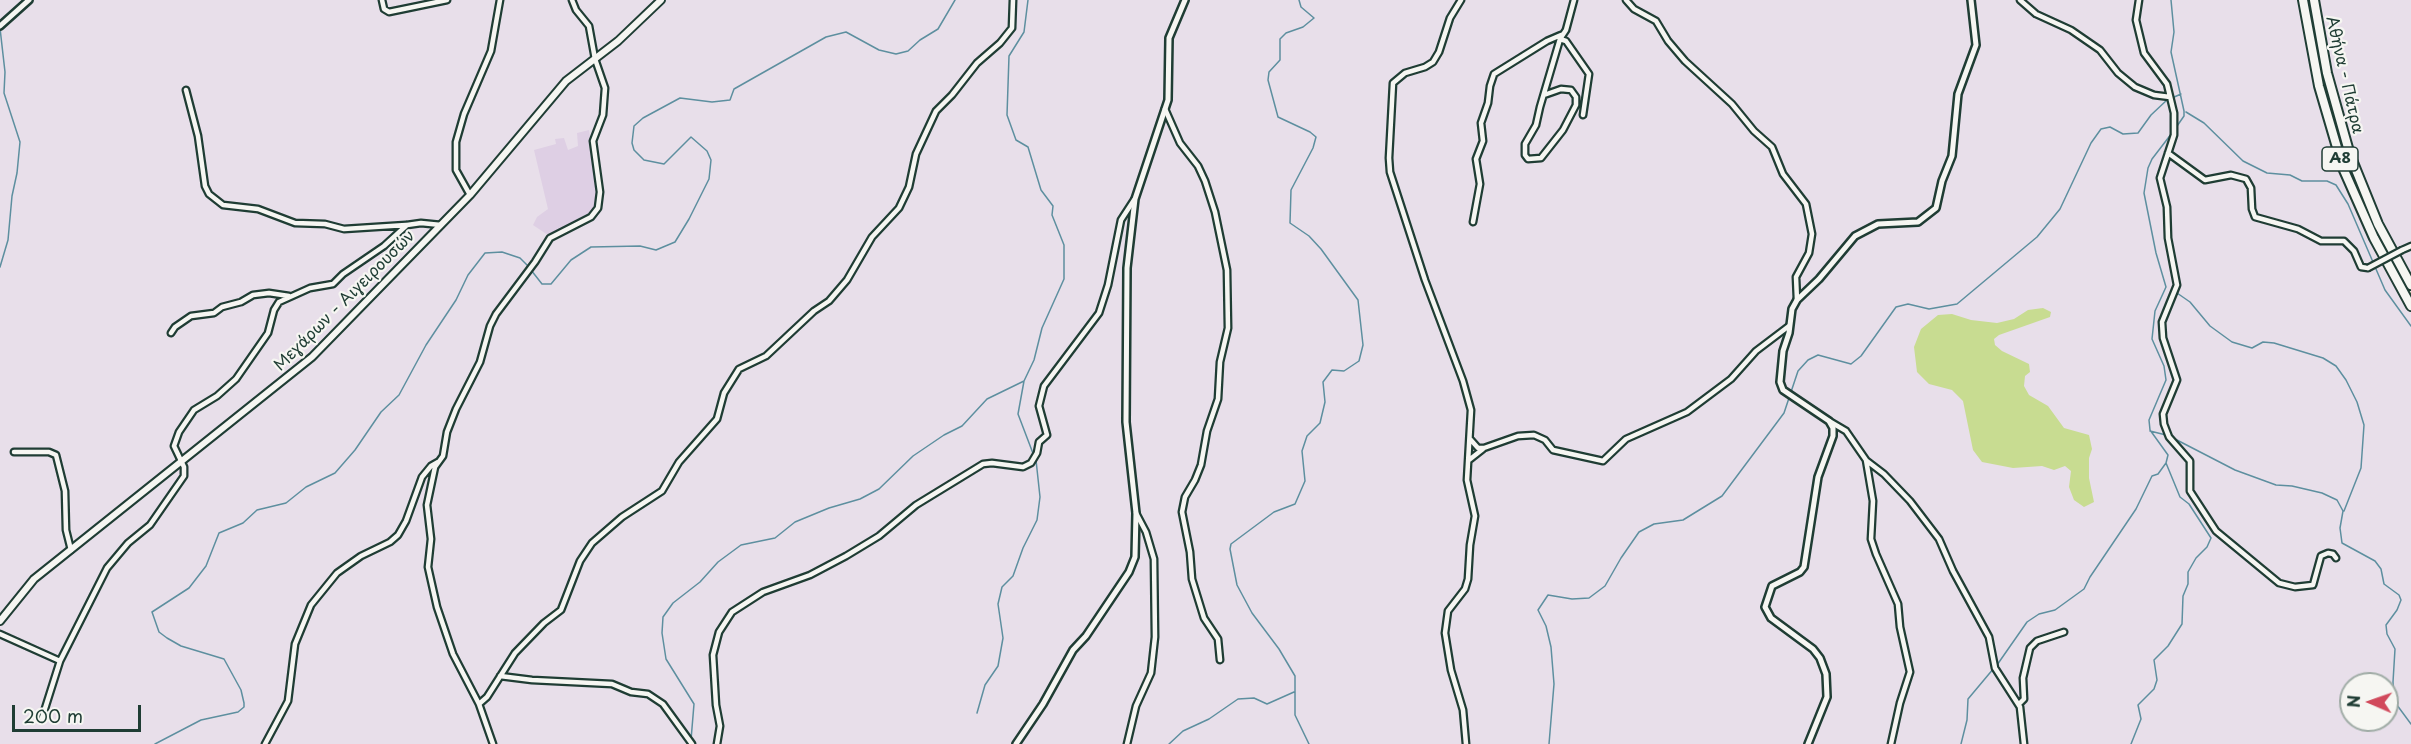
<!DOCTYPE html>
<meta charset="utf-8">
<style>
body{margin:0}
#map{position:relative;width:2411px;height:744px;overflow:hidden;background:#e8dfea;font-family:"Playpen Sans",sans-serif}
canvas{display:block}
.north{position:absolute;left:2339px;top:672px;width:60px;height:60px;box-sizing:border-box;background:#f6f6f2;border:2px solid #a0aca6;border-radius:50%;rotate:272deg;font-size:16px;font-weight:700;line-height:24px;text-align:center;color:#1f3d34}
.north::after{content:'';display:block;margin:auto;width:21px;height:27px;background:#d1495b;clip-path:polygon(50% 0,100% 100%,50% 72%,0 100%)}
.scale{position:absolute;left:12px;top:705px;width:129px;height:27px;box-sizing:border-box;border:3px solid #1f3d34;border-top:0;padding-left:8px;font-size:18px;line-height:21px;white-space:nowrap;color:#1f3d34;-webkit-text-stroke:4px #f6f6f2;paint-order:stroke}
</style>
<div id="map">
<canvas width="2411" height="744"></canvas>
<div class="north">N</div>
<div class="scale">200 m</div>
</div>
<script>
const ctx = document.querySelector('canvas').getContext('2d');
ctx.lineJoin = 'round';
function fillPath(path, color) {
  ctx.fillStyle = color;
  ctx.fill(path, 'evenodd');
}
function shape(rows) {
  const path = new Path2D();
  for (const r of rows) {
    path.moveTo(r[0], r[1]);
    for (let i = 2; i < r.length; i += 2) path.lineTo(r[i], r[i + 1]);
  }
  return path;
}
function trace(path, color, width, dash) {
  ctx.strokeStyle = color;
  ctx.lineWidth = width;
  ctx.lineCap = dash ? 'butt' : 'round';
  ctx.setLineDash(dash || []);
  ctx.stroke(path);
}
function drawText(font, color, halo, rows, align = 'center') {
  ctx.font = font + ' "Playpen Sans",sans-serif';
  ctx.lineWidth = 4.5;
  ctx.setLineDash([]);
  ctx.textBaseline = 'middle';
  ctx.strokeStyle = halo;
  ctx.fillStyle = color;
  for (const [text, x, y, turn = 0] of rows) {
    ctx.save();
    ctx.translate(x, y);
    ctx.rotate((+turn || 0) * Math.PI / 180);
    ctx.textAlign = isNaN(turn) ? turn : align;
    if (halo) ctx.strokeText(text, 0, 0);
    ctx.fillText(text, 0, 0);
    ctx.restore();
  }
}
fillPath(shape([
 [589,130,597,187,597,201,591,213,583,220,548,235,533,225,537,217,548,209,534,150,556,144,555,139,564,138,568,150,578,146,577,133]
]), '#decfe4');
fillPath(shape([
 [2307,0,2310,0,2328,95,2350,166,2375,226,2411,293,2411,298,2377,236,2347,167,2320,75],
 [2043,308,2051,312,2050,317,1999,335,1994,339,1995,345,2002,351,2029,364,2030,372,2025,376,2024,386,2029,395,2048,406,2064,428,2089,435,2092,449,2089,458,2089,478,2094,502,2084,507,2074,500,2069,487,2071,471,2065,466,2054,470,2042,466,2013,468,1982,462,1973,450,1963,401,1952,390,1929,384,1917,372,1914,347,1921,329,1938,315,1952,314,1971,320,1997,323,2014,319,2028,310]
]), '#c8dc91');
trace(shape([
 [1299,0,1301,7,1314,18,1303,27,1286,33,1280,39,1280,60,1269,72,1268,80,1278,117,1310,132,1316,137,1313,148,1291,190,1290,223,1309,236,1321,249,1358,300,1363,345,1359,361,1344,371,1332,370,1323,382,1325,402,1320,423,1307,436,1302,451,1305,481,1295,504,1274,512,1231,544,1230,549,1237,585,1252,613,1279,649,1295,676,1295,715,1309,744],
 [2171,0,2174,32,2171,52,2184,111,2184,116,2175,129],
 [0,28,5,72,4,93,20,142,17,173,12,196,8,240,0,267],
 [2172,98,2181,94],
 [2186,112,2204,123,2243,161,2267,173,2290,175,2302,181,2327,181,2336,185,2348,204,2385,290,2411,326],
 [531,270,542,284,551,284,571,260,591,247,640,246,656,250,675,242,689,219,709,179,711,160,707,151,691,137,664,164,644,160,634,150,632,143,634,126,643,118,680,98,712,102,730,100,734,89,826,37,846,32,879,50,896,54,908,51,920,40,938,29,955,0],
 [2177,293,2190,302,2210,326,2232,342,2252,348,2263,342,2274,343,2323,358,2336,366,2346,380,2357,402,2364,425,2361,468,2344,511],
 [1024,381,1018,414,1034,456],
 [2150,431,2166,435],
 [2173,438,2235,470,2276,485,2292,486,2322,493,2337,500,2343,511,2340,528,2342,543,2375,561,2381,569,2384,584,2399,595,2401,600,2397,610,2386,625,2387,634,2395,649,2393,682,2394,701,2411,724],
 [1997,665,2027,622,2039,614,2055,610,2084,589,2090,577,2136,509,2152,476,2158,474,2166,463,2168,455,2150,430,2149,420,2166,380,2164,366,2152,339,2155,311,2166,287,2156,253,2144,193,2148,168,2152,159,2172,133],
 [977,713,985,685,998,666,1003,638,998,604,1002,587,1013,576,1023,548,1037,520,1040,497,1036,460],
 [691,740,694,704,666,659,662,633,663,617,673,603,700,582,718,562,741,545,775,538,795,522,829,508,860,499,879,489,913,456,944,435,962,426,987,399,1024,381,1034,360,1042,328,1064,279,1064,245,1052,215,1053,206,1041,190,1028,147,1016,140,1007,115,1009,56,1024,32,1028,0],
 [155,744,201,720,238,712,244,707,244,703,241,690,224,659,181,646,167,638,159,632,152,612,189,588,206,566,219,533,243,523,257,510,286,503,306,487,335,473,355,450,381,412,399,395,426,345,456,300,468,275,485,253,502,252,520,258,528,266],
 [1169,744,1183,731,1209,719,1238,699,1254,698,1267,704,1294,692],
 [1549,744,1554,684,1551,647,1546,626,1538,610,1548,595,1572,599,1589,598,1605,586,1621,558,1639,532,1654,524,1683,520,1722,496,1784,413,1798,371,1808,360,1818,355,1851,364,1861,356,1896,307,1908,304,1929,309,1957,304,2037,237,2060,209,2091,143,2101,129,2110,127,2123,134,2138,133,2151,115,2168,99],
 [1961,744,1967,720,1968,699,1994,668],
 [2131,744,2141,719,2138,705,2154,689,2157,680,2154,660,2168,646,2182,624,2183,596,2188,584,2188,572,2196,558,2207,547,2211,538,2189,504,2180,497,2166,463]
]), '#5d8f9f', 1.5);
const minor = shape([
 [382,0,384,9,389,12,447,0],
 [1461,0,1450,18,1439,52,1433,62,1425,67,1405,73,1393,83,1389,158,1390,172,1425,280,1463,381,1471,410,1467,480,1475,516,1470,545,1468,579,1465,589,1448,611,1445,633,1451,670,1463,710,1466,744],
 [1626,0,1634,9,1656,21,1668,41,1685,61,1732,104,1754,131,1772,147,1783,174,1806,204,1812,234,1809,253,1796,277,1797,300],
 [2020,0,2036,14,2071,30,2100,50,2118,73,2135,87,2154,95,2170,97],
 [2139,0,2136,20,2144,53,2167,84,2174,113,2174,135,2160,178,2167,207,2168,238,2177,285,2162,322,2163,338,2177,380,2163,414,2164,424,2169,437,2190,461,2190,491,2216,531,2279,583,2295,587,2313,585,2321,556,2328,553,2333,554,2336,558],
 [1560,39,1566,41,1589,74,1583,115],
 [186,90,198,136,205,186,209,194,223,205,258,209,295,223,325,224,344,229,406,225],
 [1544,95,1561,89,1571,90,1576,97,1576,105,1563,130,1541,158,1528,159,1525,155,1525,144,1536,125,1540,107,1560,39,1566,30,1574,0],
 [1165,109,1180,143,1198,166,1205,181,1215,212,1227,270,1228,328,1220,362,1218,399,1207,431,1201,465,1195,480,1185,497,1182,512,1190,552,1192,579,1204,618,1218,639,1220,660],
 [2168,153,2205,180,2231,175,2246,179,2251,188,2252,209,2255,217,2298,229,2321,241,2344,241,2354,251,2361,267,2368,268],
 [470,195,456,170,456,142,464,114,491,51,500,0],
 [1473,222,1480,184,1476,159,1483,141,1481,123,1488,103,1490,86,1494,74,1547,41,1561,35],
 [2402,250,2411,246],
 [171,333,175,327,191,316,214,313,222,307,241,302,253,295,269,293,289,296],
 [1829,421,1846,431,1866,460,1873,501,1871,539,1876,554,1898,604,1900,627,1910,672,1900,703,1891,744],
 [1470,439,1478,448,1484,448,1518,436,1534,435,1545,440,1553,450,1603,461,1626,439,1687,412,1731,379,1756,351,1789,326],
 [14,452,49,452,56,455,65,491,66,530,71,550],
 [1469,460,1483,449],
 [1867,461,1884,474,1910,501,1939,539,1953,571,1989,637,1995,668,2020,707,2024,744],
 [0,634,60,661,107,568,128,543,150,525,184,476,184,467,174,446,179,432,194,410,217,396,236,379,268,333,274,310,279,302,310,288,333,284,343,274,384,246,407,225,421,223,441,225],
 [500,676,532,680,612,684,631,692,648,694,663,704,692,744],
 [479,704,487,697,515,653,544,623,561,610,580,561,592,543,622,517,662,491,679,462,717,419,724,393,739,369,766,356,814,311,829,301,847,280,872,237,899,208,909,187,916,154,936,111,952,95,977,63,1000,43,1012,28,1013,0],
 [2019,704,2024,699,2023,678,2030,648,2037,641,2064,632],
 [42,718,60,661],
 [265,744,288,701,295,644,311,605,337,573,361,556,390,542,398,535,406,521,422,477,431,466,438,462],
 [493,744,479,704,453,654,437,607,428,567,431,539,427,505,435,467,443,456,447,432,456,409,480,362,490,326,496,314,535,262,550,238,591,217,598,208,600,192,593,141,603,115,605,88,595,59,589,26,576,10,572,0],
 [717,744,720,726,716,705,713,655,719,632,732,612,763,592,810,575,846,556,879,536,916,505,983,464,992,463,1023,467,1031,463,1037,453,1039,442,1047,435,1039,406,1044,386,1099,313,1108,285,1121,220,1134,200],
 [1127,744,1136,706,1151,673,1155,637,1154,559,1146,532,1136,513]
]);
const tertiary = shape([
 [0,26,29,0],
 [1016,744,1043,704,1073,650,1086,636,1129,572,1135,557,1136,513,1126,422,1127,268,1135,199,1168,100,1169,38,1185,0],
 [1808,744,1827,697,1826,674,1820,658,1813,649,1771,618,1765,607,1772,586,1800,572,1804,567,1818,477,1833,436,1833,428,1829,421,1783,390,1780,382,1783,351,1789,333,1792,309,1797,300,1819,279,1855,236,1878,224,1918,222,1936,208,1942,181,1952,156,1958,94,1976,45,1971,0]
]);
const secondary = shape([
 [0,621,34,579,312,357,470,195,566,81,618,41,661,0]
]);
const motorway = shape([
 [2303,0,2319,86,2343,168,2374,238,2411,306],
 [2314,0,2327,73,2350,155,2378,224,2411,285]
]);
trace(minor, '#1f3d34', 9);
trace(tertiary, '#1f3d34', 10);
trace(secondary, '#1f3d34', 10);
trace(motorway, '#1f3d34', 12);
trace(minor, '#f6f6f2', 4.5);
trace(tertiary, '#f6f6f2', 5);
trace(secondary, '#f6f6f2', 6);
trace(motorway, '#f6f6f2', 8);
const minorBridge = shape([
 [2368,268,2402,250]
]);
trace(minorBridge, '#1f3d34', 9, []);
trace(minorBridge, '#f6f6f2', 4.5);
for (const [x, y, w] of [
 [2340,159,36]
]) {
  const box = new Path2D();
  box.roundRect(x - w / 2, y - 12, w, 24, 4.5);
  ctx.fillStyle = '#f6f6f2';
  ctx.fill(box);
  trace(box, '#1f3d34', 1.5);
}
drawText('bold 15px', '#1f3d34', null, [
 ["Α8",2340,159]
]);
drawText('16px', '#1f3d34', '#f6f6f2', [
 ["Αθήνα - Πάτρα",2344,75,77],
 ["Μεγάρων - Αιγειρουσών",345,301,-45]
]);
</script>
